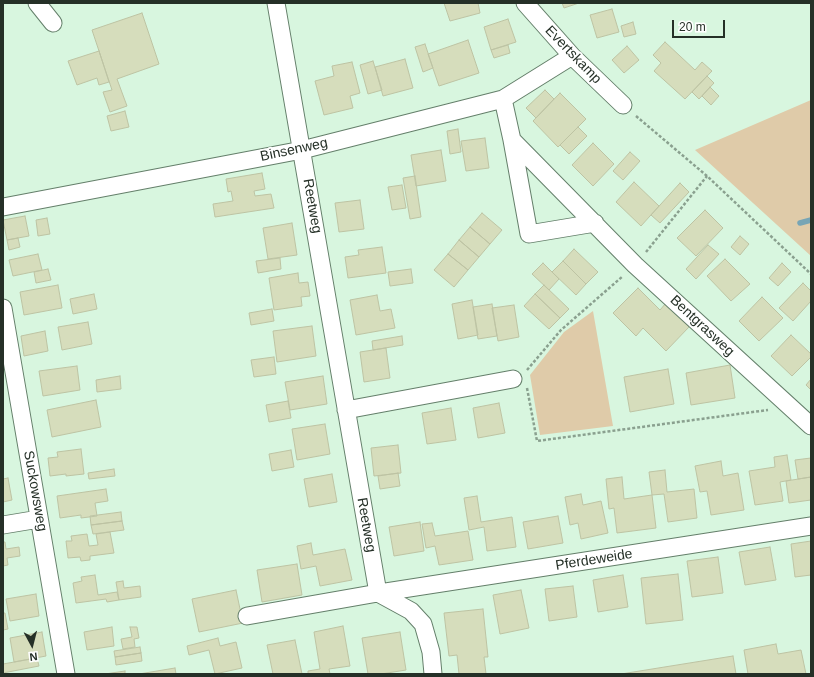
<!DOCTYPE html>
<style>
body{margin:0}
#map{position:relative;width:814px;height:677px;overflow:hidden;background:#d8f6df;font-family:Helvetica,sans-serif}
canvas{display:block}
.frame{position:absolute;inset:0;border:4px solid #253027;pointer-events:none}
.north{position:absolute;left:12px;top:625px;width:40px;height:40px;-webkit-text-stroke:3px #fff;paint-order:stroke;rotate:173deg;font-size:11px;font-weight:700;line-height:16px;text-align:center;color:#253027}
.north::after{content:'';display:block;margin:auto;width:14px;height:18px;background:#253027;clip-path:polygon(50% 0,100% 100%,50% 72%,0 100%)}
.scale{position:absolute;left:672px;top:20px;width:53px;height:18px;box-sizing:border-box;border:2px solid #253027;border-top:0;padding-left:5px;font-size:12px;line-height:14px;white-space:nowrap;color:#253027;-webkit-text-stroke:3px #fff;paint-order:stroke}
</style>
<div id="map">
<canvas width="814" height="677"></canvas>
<div class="frame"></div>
<div class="north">N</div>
<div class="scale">20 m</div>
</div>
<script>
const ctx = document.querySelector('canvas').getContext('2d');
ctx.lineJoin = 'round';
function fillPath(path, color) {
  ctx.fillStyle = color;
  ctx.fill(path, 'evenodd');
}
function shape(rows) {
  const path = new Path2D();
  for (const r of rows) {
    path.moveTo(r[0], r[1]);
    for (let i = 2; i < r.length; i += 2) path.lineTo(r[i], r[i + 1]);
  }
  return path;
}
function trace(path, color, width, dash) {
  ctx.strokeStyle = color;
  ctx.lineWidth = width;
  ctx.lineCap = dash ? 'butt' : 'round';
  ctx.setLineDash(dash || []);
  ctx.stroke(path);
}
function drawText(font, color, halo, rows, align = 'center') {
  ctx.font = font + ' Helvetica,sans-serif';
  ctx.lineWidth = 3.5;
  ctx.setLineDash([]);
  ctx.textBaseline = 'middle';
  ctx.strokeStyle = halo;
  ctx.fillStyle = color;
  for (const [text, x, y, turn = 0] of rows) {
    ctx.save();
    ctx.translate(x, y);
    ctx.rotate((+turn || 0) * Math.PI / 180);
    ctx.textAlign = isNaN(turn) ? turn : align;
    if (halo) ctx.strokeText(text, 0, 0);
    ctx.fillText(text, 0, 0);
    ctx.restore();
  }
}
fillPath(shape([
 [811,100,811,256,695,150],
 [593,311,613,426,540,435,530,375,564,332]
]), '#dfcba9');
trace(shape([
 [800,223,811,220]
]), '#77a5b5', 5.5);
const building = shape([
 [444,3,478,3,480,13,450,21,444,3],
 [562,3,579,3,564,8,562,3],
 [612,9,619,32,597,38,590,15,612,9],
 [142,13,159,64,117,79,127,106,110,112,103,92,112,90,92,30,142,13],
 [508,19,516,42,491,50,484,27,508,19],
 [633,22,636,34,624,37,621,26,633,22],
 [468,40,479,73,439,86,428,54,468,40],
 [665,42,695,70,702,62,712,71,685,99,654,71,661,63,653,55,665,42],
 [425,44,433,68,423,72,415,47,425,44],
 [508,45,510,53,494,58,491,50,508,45],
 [627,46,639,60,624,73,612,60,627,46],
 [99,51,109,82,99,85,97,78,77,85,68,61,99,51],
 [405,59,413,88,383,96,375,67,405,59],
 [373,61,382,90,368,94,360,65,373,61],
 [352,62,360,93,350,96,353,108,324,115,315,81,334,76,332,66,352,62],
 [707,76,714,83,699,99,692,92,707,76],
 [710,87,719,96,711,105,702,96,710,87],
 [545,90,554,99,536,118,526,108,545,90],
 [560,93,586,119,558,147,533,121,560,93],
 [125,111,129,127,111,131,107,116,125,111],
 [578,127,587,136,569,154,560,145,578,127],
 [458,129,461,152,450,154,447,131,458,129],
 [485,138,489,168,466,171,461,141,485,138],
 [593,143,614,164,593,186,572,165,593,143],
 [441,150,446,181,416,186,411,155,441,150],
 [630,152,640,161,623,180,613,171,630,152],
 [262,173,265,189,254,191,255,196,271,194,274,208,215,217,213,204,233,201,231,191,228,192,226,179,262,173],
 [415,176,421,217,410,219,403,178,415,176],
 [634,182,659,206,641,226,616,202,634,182],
 [680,183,689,192,660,223,651,215,680,183],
 [402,185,406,208,392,210,388,187,402,185],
 [360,200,364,229,339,232,335,203,360,200],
 [705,210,723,228,696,256,677,238,705,210],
 [482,213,502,230,490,244,470,227,482,213],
 [25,216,29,236,7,240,3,220,25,216],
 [47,218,50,234,38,236,36,220,47,218],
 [292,223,297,255,268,259,263,228,292,223],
 [470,227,490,244,479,257,459,240,470,227],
 [740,236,749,244,740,255,731,247,740,236],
 [18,238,20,247,9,250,7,240,18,238],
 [459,240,479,257,468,270,448,254,459,240],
 [708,245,719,254,696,279,686,269,708,245],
 [382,247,386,273,348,278,345,257,359,255,358,250,382,247],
 [574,249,598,272,586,284,563,261,574,249],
 [38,254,42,270,13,276,9,260,38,254],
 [448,254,468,270,454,287,434,270,448,254],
 [280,258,281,269,258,273,256,261,280,258],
 [725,259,750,284,731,301,707,276,725,259],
 [563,261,586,284,576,295,552,272,563,261],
 [543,263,559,279,549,290,532,274,543,263],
 [782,263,791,272,778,286,769,278,782,263],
 [48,269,51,280,36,283,34,272,48,269],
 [411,269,413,283,390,286,388,272,411,269],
 [298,273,299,283,308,282,310,296,301,297,302,306,274,310,269,278,298,273],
 [803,283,811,291,811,301,793,321,779,308,803,283],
 [58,285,62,308,24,315,20,292,58,285],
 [544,285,569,309,560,318,535,294,544,285],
 [638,288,660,310,666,303,689,327,666,351,643,328,636,336,613,313,638,288],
 [94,294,97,309,73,314,70,299,94,294],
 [535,294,560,318,549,329,524,306,535,294],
 [377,295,380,311,391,309,395,328,356,335,350,300,377,295],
 [762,297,783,318,759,341,739,321,762,297],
 [472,300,478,335,458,339,452,304,472,300],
 [492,304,497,336,478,339,473,307,492,304],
 [514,305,519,337,498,341,492,308,514,305],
 [272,309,274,321,251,325,249,313,272,309],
 [88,322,92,344,62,350,58,327,88,322],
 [312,326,316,356,277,362,273,331,312,326],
 [45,331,48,351,24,356,21,336,45,331],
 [791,335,811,354,811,357,792,376,771,356,791,335],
 [402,336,403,345,373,350,372,341,402,336],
 [386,348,390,378,364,382,360,352,386,348],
 [274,357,276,374,254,377,251,360,274,357],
 [730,365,735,398,691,405,686,373,730,365],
 [77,366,80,390,43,396,39,371,77,366],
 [668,369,674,404,630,412,624,377,668,369],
 [120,376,121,389,97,392,96,380,120,376],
 [323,376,327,404,290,410,285,382,323,376],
 [811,379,811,390,806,385,811,379],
 [96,400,101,427,52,437,47,410,96,400],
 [288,401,291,418,269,422,266,405,288,401],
 [499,403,505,433,478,438,473,408,499,403],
 [451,408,456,440,427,444,422,413,451,408],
 [325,424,330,454,297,460,292,429,325,424],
 [398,445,401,473,374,476,371,448,398,445],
 [81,449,84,474,66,476,66,474,50,476,48,458,58,457,57,452,81,449],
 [291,450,294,467,272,471,269,454,291,450],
 [787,455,791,480,780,482,783,501,755,505,749,471,775,467,774,457,787,455],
 [811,458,811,477,798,479,795,460,811,458],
 [721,461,723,476,738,473,744,510,711,515,707,491,700,492,695,466,721,461],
 [114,469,115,476,89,479,88,473,114,469],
 [665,470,667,492,694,489,697,518,668,522,664,494,652,495,649,472,665,470],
 [398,473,400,486,380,489,378,476,398,473],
 [332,474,337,502,309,507,304,479,332,474],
 [622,477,624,499,652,495,656,528,617,533,614,508,609,509,606,479,622,477],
 [811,477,811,500,789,503,786,481,811,477],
 [8,478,12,500,3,502,3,479,8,478],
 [106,489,108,501,95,503,97,516,81,518,81,515,60,518,57,496,106,489],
 [581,494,583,505,601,501,608,533,581,539,578,523,570,525,565,497,581,494],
 [477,496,481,522,512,517,516,547,487,551,484,527,469,530,464,498,477,496],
 [121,512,122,521,91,525,90,516,121,512],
 [558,516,563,543,528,549,523,522,558,516],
 [122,521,124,530,93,534,91,525,122,521],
 [420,522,424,551,394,556,389,527,420,522],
 [432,523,435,536,468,531,473,560,439,565,435,546,426,548,422,524,432,523],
 [110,532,114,553,90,556,90,560,81,561,80,557,68,558,66,541,72,541,71,536,87,534,89,546,98,545,96,534,110,532],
 [811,541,811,575,795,577,791,544,811,541],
 [3,542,5,542,6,549,19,547,20,556,7,558,8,565,3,566,3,542],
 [311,543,313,555,345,549,352,580,320,586,316,566,301,569,297,546,311,543],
 [770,547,776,580,745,585,739,552,770,547],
 [718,557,723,593,692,597,687,561,718,557],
 [297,564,302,595,262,602,257,570,297,564],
 [678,574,683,620,646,624,641,578,678,574],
 [95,575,98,595,117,592,119,600,107,602,106,599,76,603,73,583,82,581,81,577,95,575],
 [623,575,628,607,598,612,593,580,623,575],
 [123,581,124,588,140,586,141,597,119,600,116,582,123,581],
 [573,586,577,617,549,621,545,589,573,586],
 [236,590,243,623,199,632,192,599,236,590],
 [521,590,529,628,500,634,493,595,521,590],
 [36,594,39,616,10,621,6,599,36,594],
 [483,609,488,657,484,657,486,674,459,674,457,655,449,656,444,613,483,609],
 [3,613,5,613,8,629,3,630,3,613],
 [343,626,350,666,329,669,330,674,308,674,308,671,320,669,314,632,343,626],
 [112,627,114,646,87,650,84,632,112,627],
 [130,627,137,627,139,638,134,639,135,647,123,649,121,639,132,637,130,627],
 [42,632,46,656,14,662,10,638,42,632],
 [400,632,406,670,381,674,368,674,362,638,400,632],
 [218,638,220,646,236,642,242,668,215,674,209,650,189,655,187,646,218,638],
 [295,640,302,674,273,674,267,645,295,640],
 [776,644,778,654,801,650,806,674,748,674,744,650,776,644],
 [140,647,141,653,115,657,114,651,140,647],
 [141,653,142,661,116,665,115,657,141,653],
 [733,656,736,674,621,674,733,656],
 [37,658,39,666,3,673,3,664,37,658],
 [175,668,176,674,139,674,175,668],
 [125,671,125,674,105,674,125,671]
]);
fillPath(building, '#d6ddbc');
trace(building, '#bdc3a3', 1);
const street = shape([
 [37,3,53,23],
 [276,3,378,593,411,611,423,624,431,652,433,674],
 [525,3,572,56,623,105],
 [503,99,512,140,635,265,811,426],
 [512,140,529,234,595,223],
 [3,207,302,150,503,99,572,56],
 [3,308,66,674],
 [346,410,513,379],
 [3,525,39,519],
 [247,616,378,593,811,526]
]);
trace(street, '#647f6a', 19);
trace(shape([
 [636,116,707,176,811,274],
 [646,252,707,176],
 [527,370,561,330,623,276],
 [527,388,537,441,768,410]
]), '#8aa08f', 2.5, [3, 2]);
trace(street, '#fff', 17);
drawText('14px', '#253027', '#fff', [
 ["Evertskamp",573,55,46],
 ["Binsenweg",294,150,-12],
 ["Reetweg",312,206,80],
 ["Bentgrasweg",702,326,43],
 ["Suckowsweg",35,491,80],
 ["Reetweg",366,525,80],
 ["Pferdeweide",594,560,-9]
]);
</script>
